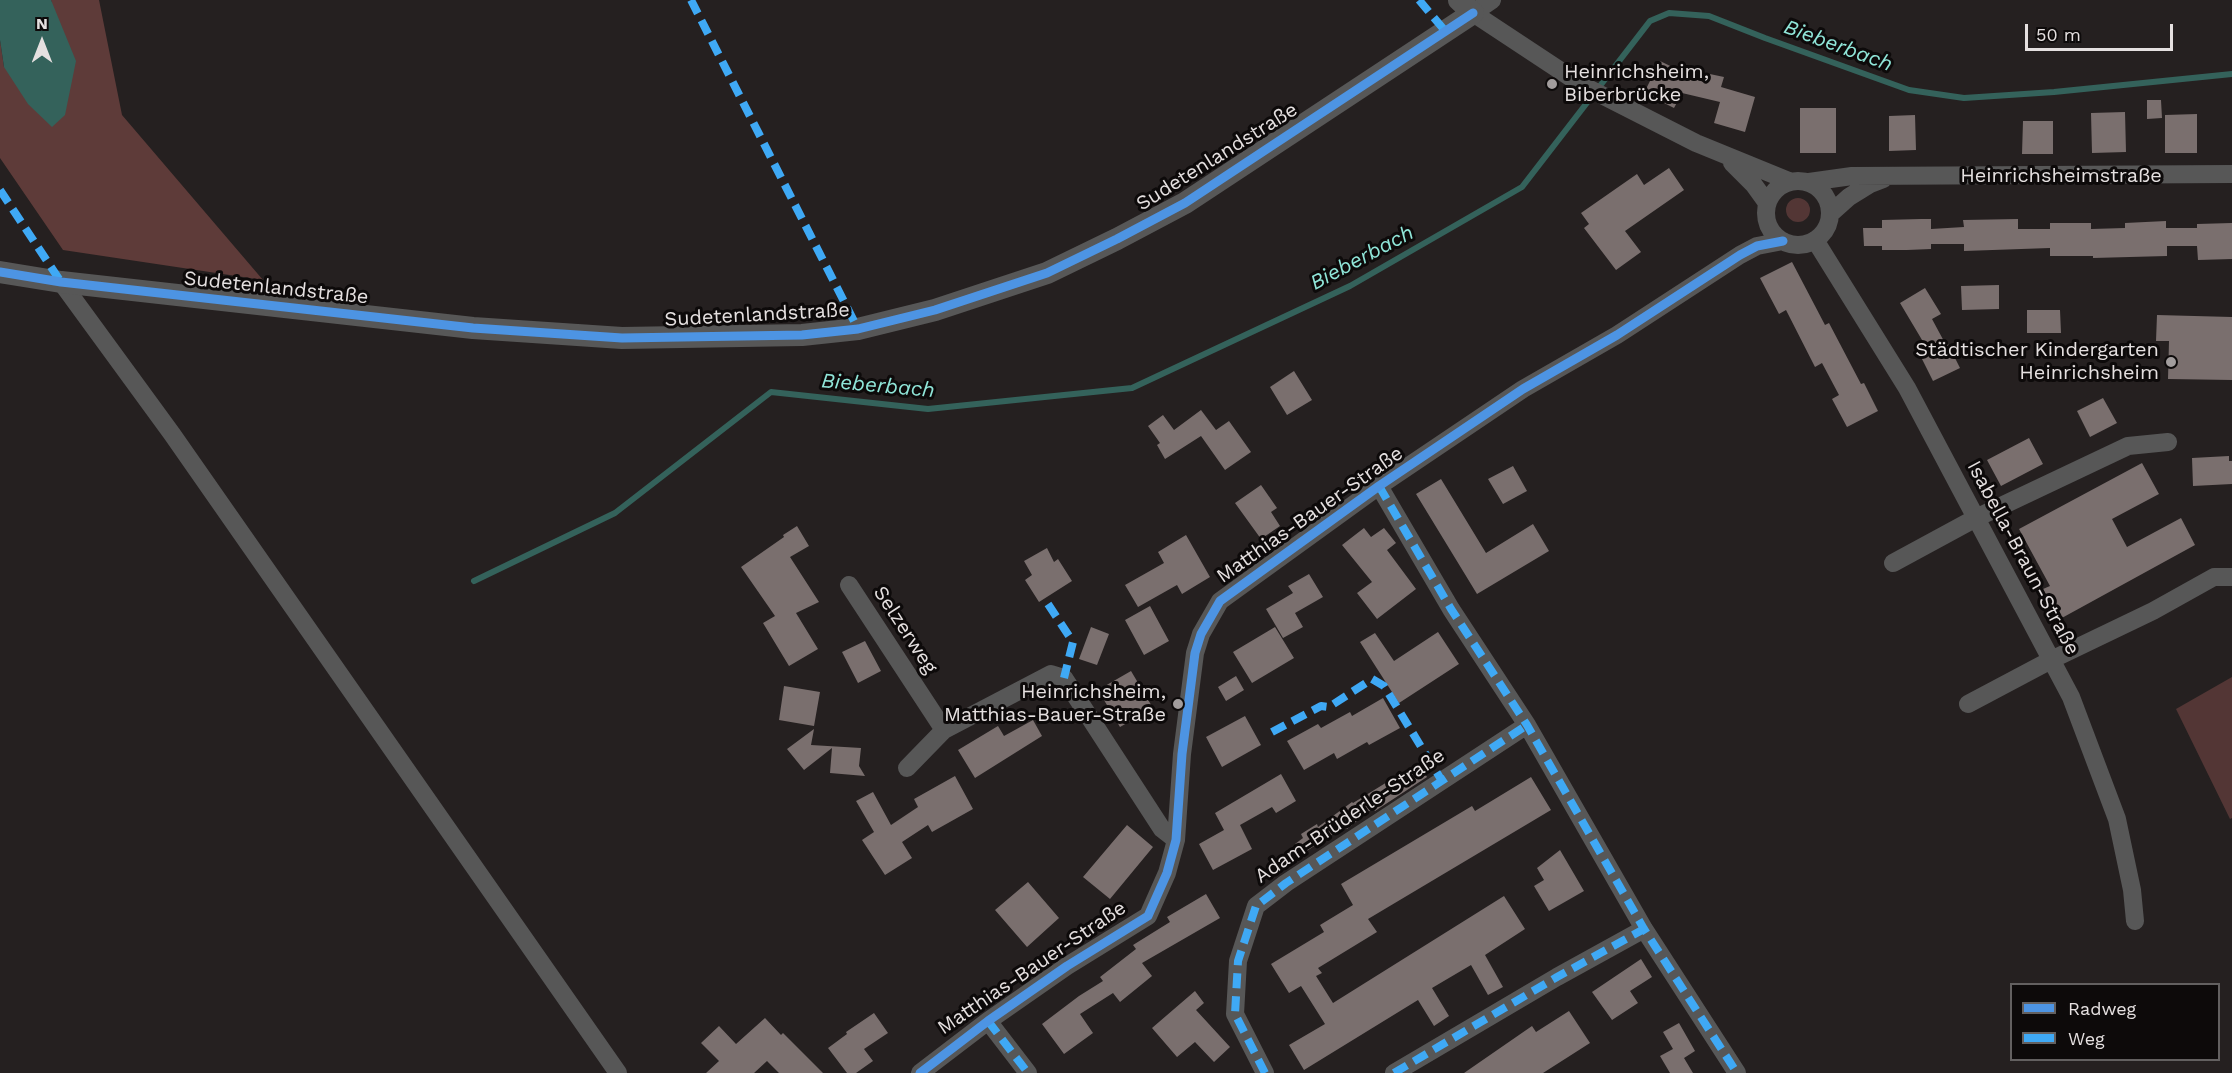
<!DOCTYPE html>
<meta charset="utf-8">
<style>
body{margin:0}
#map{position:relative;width:2232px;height:1073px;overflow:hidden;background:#252020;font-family:"Work Sans",sans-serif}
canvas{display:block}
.legend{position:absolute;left:2010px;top:983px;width:210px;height:78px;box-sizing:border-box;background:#0d0a0a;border:2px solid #636060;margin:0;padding:8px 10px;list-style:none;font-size:18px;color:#e5e0e0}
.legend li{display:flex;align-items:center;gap:12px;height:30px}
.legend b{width:30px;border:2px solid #636060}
.north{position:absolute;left:12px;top:12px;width:60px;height:60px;-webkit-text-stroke:4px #0d0a0a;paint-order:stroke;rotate:0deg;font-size:16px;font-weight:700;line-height:24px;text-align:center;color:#e5e0e0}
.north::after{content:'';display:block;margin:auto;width:21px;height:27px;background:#e5e0e0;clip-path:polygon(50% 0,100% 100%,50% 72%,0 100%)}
.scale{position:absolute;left:2025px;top:24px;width:148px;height:27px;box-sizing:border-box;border:3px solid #e5e0e0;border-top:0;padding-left:8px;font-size:18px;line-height:21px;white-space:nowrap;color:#e5e0e0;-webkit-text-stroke:4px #0d0a0a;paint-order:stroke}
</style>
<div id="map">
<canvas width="2232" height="1073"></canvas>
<ul class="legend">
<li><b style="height:8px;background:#4d94e3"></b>Radweg</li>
<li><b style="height:8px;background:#3fa9f5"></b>Weg</li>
</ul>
<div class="north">N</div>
<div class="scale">50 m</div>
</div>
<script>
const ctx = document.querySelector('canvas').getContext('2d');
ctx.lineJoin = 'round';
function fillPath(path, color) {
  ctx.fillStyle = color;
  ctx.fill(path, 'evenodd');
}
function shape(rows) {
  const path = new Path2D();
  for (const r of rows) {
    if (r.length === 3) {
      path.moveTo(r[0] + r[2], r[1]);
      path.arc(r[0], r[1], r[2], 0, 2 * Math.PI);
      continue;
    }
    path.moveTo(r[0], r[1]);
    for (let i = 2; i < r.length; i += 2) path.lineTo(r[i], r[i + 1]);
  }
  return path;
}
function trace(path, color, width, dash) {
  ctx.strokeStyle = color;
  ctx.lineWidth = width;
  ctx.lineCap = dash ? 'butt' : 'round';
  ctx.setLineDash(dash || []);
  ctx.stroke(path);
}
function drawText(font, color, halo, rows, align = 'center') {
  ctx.font = font + ' "Work Sans",sans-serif';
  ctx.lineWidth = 6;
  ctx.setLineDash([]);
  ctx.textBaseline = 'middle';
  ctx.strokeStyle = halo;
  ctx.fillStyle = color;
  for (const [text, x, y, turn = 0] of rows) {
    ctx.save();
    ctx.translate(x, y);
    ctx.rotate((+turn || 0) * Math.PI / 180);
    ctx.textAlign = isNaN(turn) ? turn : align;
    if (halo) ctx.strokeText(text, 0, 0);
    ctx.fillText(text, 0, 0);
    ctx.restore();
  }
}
fillPath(shape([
 [1798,210,12],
 [2232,677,2232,818,2230,819,2176,709]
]), '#533635');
fillPath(shape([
 [51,0,99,0,122,115,263,280,63,250,0,158,0,40,4,67,52,4]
]), '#5e3b39');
fillPath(shape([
 [0,0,51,0,76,61,65,115,52,127,28,104,4,67,0,40]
]), '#34625b');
trace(shape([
 [474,581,615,513,771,392,928,409,1132,388,1350,286,1522,187,1650,21,1669,13,1709,16,1765,38,1909,90,1964,98,2054,92,2232,74]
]), '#34625b', 6);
fillPath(shape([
 [1660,61,1703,82,1705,73,1724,77,1721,87,1755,97,1745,132,1714,123,1720,102,1682,93,1674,108,1644,93],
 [2147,100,2161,100,2162,118,2147,119],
 [1800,108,1836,108,1836,153,1800,153],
 [2125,112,2126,152,2092,153,2091,113],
 [2197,114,2197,153,2165,153,2165,115],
 [1915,115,1916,150,1889,151,1889,116],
 [2023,121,2053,121,2053,154,2022,154],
 [1669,168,1684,190,1625,231,1641,252,1616,270,1584,228,1589,224,1581,213,1637,174,1644,185],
 [1921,219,1931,219,1931,229,1964,227,1963,220,2018,219,2018,229,2050,229,2050,223,2091,223,2091,229,2125,228,2125,223,2166,221,2166,228,2197,228,2197,224,2232,223,2232,259,2198,260,2197,246,2167,246,2167,256,2093,258,2093,256,2050,256,2050,248,1964,251,1964,244,1931,244,1931,249,1907,250,1882,250,1882,246,1864,246,1863,228,1882,228,1882,220],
 [1792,262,1825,325,1829,323,1861,384,1864,383,1878,411,1847,427,1832,399,1839,395,1822,363,1815,367,1786,310,1779,314,1760,278],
 [1999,285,1999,309,1962,310,1961,286],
 [1925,288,1941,314,1932,319,1946,345,1948,344,1960,368,1933,381,1917,349,1925,345,1900,303],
 [2027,310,2060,310,2061,333,2027,333],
 [2157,315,2232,317,2232,380,2168,379,2169,341,2156,341],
 [1294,371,1312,400,1287,415,1270,387],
 [2103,398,2117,423,2090,437,2077,411],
 [1201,410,1216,430,1229,421,1251,452,1225,470,1201,436,1165,459,1157,445,1160,443,1148,426,1163,415,1174,430],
 [2029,438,2043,464,2001,486,1987,460],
 [2229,456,2229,461,2232,461,2232,484,2193,486,2192,458],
 [2142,463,2159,494,2112,519,2127,547,2181,518,2195,545,2060,619,2043,589,2050,586,2019,529],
 [1513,466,1527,491,1503,504,1488,479],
 [1441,479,1486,553,1533,524,1549,551,1477,594,1416,494],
 [1261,485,1277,508,1271,512,1280,526,1261,539,1235,503],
 [797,526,809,546,790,557,819,602,796,613,818,649,789,666,763,623,775,616,741,567,784,537,783,535],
 [1364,528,1371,537,1384,528,1396,543,1387,550,1416,589,1377,619,1357,593,1372,582,1342,545],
 [1186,535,1210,577,1182,594,1177,585,1138,607,1125,585,1164,563,1158,552],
 [1047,548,1054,562,1058,559,1072,581,1039,602,1025,580,1032,575,1024,561],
 [1309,574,1323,597,1295,613,1303,627,1283,638,1266,609,1293,593,1288,586],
 [1150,606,1169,641,1144,655,1125,620],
 [1091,627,1109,634,1097,665,1079,659],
 [1275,627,1294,658,1252,683,1233,652],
 [1438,632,1459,664,1399,703,1360,642,1375,633,1394,661],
 [865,641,881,671,858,683,842,652],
 [1131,671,1153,708,1120,727,1098,690],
 [1236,676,1244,690,1226,701,1218,687],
 [784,686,820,692,814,726,779,720],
 [1383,698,1400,728,1369,745,1367,742,1337,759,1334,753,1304,770,1287,741,1318,724,1321,728,1350,712,1352,716],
 [1245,716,1261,745,1222,767,1206,737],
 [1033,720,1042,736,975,778,958,750,998,726,1004,736],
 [814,729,811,745,861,748,859,766,865,776,830,773,832,748,804,770,787,749],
 [1420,765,1427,777,1375,811,1373,808,1347,829,1345,826,1302,854,1295,844,1303,838,1301,834,1317,824,1318,827,1352,802,1353,803,1397,776,1399,778],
 [1281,774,1296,801,1276,813,1272,807,1240,825,1252,849,1213,870,1199,844,1224,830,1215,813],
 [955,776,973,809,932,832,928,825,902,842,912,858,885,875,862,840,874,832,856,801,873,792,891,825,918,807,914,799],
 [1531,777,1551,810,1368,919,1377,932,1318,968,1322,973,1316,976,1333,1003,1504,896,1525,929,1485,955,1503,987,1488,995,1471,965,1432,988,1449,1016,1434,1026,1418,1000,1304,1070,1289,1045,1325,1024,1301,986,1289,993,1271,964,1324,932,1320,925,1353,905,1341,884,1472,806,1475,811],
 [1127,825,1153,847,1110,899,1083,877],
 [1560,850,1584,891,1549,911,1534,886,1544,880,1537,868],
 [1028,882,1059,918,1027,947,995,910],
 [1206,894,1220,918,1142,963,1152,976,1120,1002,1113,993,1080,1014,1093,1033,1064,1054,1042,1024,1079,996,1103,981,1100,977,1136,949,1133,945,1170,922,1167,917],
 [1641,959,1652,977,1630,991,1638,1003,1612,1020,1592,992],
 [1195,991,1204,1003,1196,1010,1230,1047,1214,1062,1195,1042,1177,1057,1152,1028],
 [1569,1011,1590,1043,1543,1073,1464,1073,1532,1026,1536,1032],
 [874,1013,888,1033,864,1049,873,1061,856,1073,847,1073,828,1048,847,1034,846,1032],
 [765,1018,781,1035,783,1033,823,1073,779,1073,767,1061,754,1073,706,1073,719,1061,701,1043,719,1026,736,1044],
 [1679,1023,1695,1051,1684,1058,1693,1073,1670,1073,1660,1056,1673,1049,1663,1032]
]), '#7a6f6e');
trace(shape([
 [1492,0,1473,13,1582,85,1696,143,1789,181],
 [1732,163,1754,185,1767,203],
 [1798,213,32],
 [1809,182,1852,176,2232,174],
 [1830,214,1849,197,1870,184,1883,179],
 [1815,240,1907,388,2071,697,2117,819,2132,890,2135,921],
 [61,282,172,434,618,1073],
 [1379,486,1451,609,1527,725,1644,929,1737,1073],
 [1893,563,1976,518,2128,446,2168,442],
 [849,585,944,730,1051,674,1064,678,1162,829,1176,840],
 [1968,704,2051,660,2153,611,2214,577,2232,577],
 [907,768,944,730],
 [988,1021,1028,1073],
 [920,1073,988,1021,1067,966,1148,916,1167,873,1176,840,1182,754,1195,653,1201,634,1220,601,1379,486,1523,389,1617,335,1740,255,1757,246,1783,241],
 [1265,1073,1235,1014,1238,961,1256,906,1286,883,1527,725],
 [1394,1073,1557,977,1644,929]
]), '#575757', 18);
trace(shape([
 [0,272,61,282,473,328,622,338,802,335,858,329,935,310,1047,273,1117,239,1185,203,1473,13,1459,0]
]), '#575757', 22);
trace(shape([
 [691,0,858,329],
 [1419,0,1446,32],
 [0,190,61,282],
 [1379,486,1451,609,1527,725,1644,929,1737,1073],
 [1048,604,1073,642,1064,678],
 [1272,732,1321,706,1329,707,1372,679,1384,686,1442,781],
 [988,1021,1028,1073],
 [1265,1073,1235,1014,1238,961,1256,906,1286,883,1527,725],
 [1394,1073,1557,977,1644,929]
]), '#3fa9f5', 8, [15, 8]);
trace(shape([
 [0,272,61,282,473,328,622,338,802,335,858,329,935,310,1047,273,1117,239,1185,203,1473,13],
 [920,1073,988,1021,1067,966,1148,916,1167,873,1176,840,1182,754,1195,653,1201,634,1220,601,1379,486,1523,389,1617,335,1740,255,1757,246,1783,241]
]), '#4d94e3', 9);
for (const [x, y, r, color] of [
 [1552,84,6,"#a29d9d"],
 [2171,362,6,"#a29d9d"],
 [1178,704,6,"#a29d9d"]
]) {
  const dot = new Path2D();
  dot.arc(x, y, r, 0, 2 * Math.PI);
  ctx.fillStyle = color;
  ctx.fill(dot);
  trace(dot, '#0d0a0a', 2);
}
drawText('20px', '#e5e0e0', '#0d0a0a', [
 ["Heinrichsheim,",1564,72,"left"],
 ["Biberbrücke",1564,95,"left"],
 ["Städtischer Kindergarten",2159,350],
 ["Heinrichsheim",2159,373],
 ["Heinrichsheim,",1166,692],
 ["Matthias-Bauer-Straße",1166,715]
], 'right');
drawText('20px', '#e5e0e0', '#0d0a0a', [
 ["Sudetenlandstraße",1217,157,-32],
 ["Heinrichsheimstraße",2061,176],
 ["Sudetenlandstraße",276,288,6],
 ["Sudetenlandstraße",757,315,-3],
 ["Matthias-Bauer-Straße",1310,515,-35],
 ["Isabella-Braun-Straße",2023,558,62],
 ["Selzerweg",905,630,57],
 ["Adam-Brüderle-Straße",1350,816,-34],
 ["Matthias-Bauer-Straße",1032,968,-34]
]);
drawText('italic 21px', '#90e6d9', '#0d0a0a', [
 ["Bieberbach",1838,46,20],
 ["Bieberbach",1362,258,-28],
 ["Bieberbach",878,386,5]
]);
</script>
